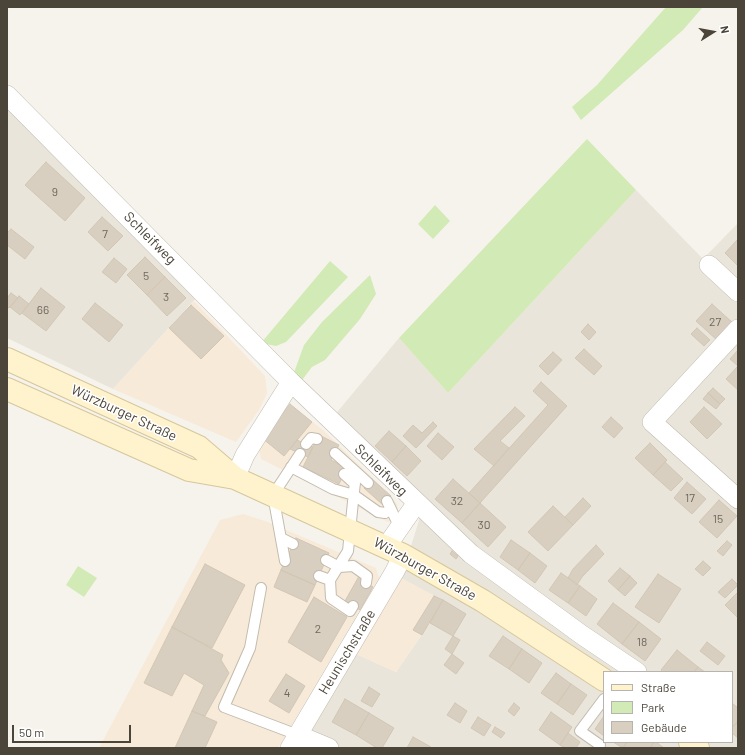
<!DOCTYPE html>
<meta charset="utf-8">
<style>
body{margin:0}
#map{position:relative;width:745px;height:755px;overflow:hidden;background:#f6f3ec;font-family:Barlow,sans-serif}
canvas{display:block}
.frame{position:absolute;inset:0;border:8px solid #4b4439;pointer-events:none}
.legend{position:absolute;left:603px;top:671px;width:130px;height:72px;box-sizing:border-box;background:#fff;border:1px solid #b7b4b0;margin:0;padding:5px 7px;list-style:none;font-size:12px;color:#4b4439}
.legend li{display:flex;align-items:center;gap:8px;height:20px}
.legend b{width:20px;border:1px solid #b7b4b0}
.north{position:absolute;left:693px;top:12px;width:40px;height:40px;-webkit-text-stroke:3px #fff;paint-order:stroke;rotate:79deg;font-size:11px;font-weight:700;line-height:16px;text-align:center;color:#4b4439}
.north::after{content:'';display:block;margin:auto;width:14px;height:18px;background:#4b4439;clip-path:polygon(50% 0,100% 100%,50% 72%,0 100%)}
.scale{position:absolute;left:12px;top:725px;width:119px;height:18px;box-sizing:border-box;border:2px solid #4b4439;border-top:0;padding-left:5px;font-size:12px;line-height:14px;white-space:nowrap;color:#4b4439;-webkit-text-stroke:3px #fff;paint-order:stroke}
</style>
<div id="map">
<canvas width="745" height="755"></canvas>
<div class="frame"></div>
<ul class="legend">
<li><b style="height:5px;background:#fff3cd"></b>Straße</li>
<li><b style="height:11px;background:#d2eab5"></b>Park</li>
<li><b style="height:11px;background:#d8cfc1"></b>Gebäude</li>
</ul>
<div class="north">N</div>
<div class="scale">50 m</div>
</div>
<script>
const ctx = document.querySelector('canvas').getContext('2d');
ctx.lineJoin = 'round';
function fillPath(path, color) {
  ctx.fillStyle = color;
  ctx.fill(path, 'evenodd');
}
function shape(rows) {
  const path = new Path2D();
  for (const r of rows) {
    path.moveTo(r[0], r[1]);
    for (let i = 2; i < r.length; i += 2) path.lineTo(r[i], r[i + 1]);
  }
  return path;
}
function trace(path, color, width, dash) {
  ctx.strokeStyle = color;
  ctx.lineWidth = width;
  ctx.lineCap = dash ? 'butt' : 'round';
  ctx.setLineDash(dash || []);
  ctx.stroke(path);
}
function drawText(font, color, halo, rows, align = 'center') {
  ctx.font = font + ' Barlow,sans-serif';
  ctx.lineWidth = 3;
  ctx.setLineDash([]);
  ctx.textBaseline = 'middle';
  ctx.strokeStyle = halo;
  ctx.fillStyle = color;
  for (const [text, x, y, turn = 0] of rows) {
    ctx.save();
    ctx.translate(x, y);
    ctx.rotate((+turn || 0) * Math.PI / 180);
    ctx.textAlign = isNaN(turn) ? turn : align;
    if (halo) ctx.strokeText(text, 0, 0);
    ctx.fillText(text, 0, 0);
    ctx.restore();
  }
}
fillPath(shape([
 [7,103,198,296,113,389,7,338],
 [636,190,703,259,738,223,738,748,296,748,356,654,396,672,430,623,442,601,401,578,426,498,333,417,399,338,448,393],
 [604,672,732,672,732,742,604,742]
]), '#eae5da');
fillPath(shape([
 [194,301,265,376,267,393,259,410,236,442,113,389],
 [290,404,324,431,391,496,397,504,398,513,388,522,261,459,258,442],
 [243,514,265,521,376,568,379,578,278,748,99,748,220,520],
 [401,578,443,600,430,623,396,672,356,654]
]), '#f7ead8');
fillPath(shape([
 [666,7,703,7,683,30,581,120,572,107,597,85],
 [587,139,636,190,448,393,399,338],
 [435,205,450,221,433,239,418,224],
 [330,261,348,277,286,342,276,346,261,343],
 [370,275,376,294,360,319,325,360,312,367,299,384,292,378,304,345,322,322],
 [78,566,97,578,84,597,66,585]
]), '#d2eab5');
const building = shape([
 [46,162,85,198,65,221,25,185,46,162],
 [102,217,123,236,108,251,88,232,102,217],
 [11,229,34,247,25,259,7,245,7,233,11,229],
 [738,239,738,266,725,253,738,239],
 [145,257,165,277,147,295,127,275,145,257],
 [114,258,127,269,116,283,102,272,114,258],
 [165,277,186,298,167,316,147,295,165,277],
 [41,288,65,307,46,331,22,313,41,288],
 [11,293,18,298,9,308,7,307,7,298,11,293],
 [19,296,29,304,20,315,10,307,19,296],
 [95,303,123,325,109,342,82,319,95,303],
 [712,304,734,324,718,341,696,321,712,304],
 [191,305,224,336,201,359,169,328,191,305],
 [588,324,596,332,589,340,581,332,588,324],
 [697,328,710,340,704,346,691,334,697,328],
 [584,349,602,366,594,375,575,358,584,349],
 [738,350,738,366,730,359,738,350],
 [553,352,562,360,548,375,539,366,553,352],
 [738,366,738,390,726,379,738,366],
 [541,382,567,406,480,503,469,493,548,405,533,391,541,382],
 [713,388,725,399,720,404,708,393,713,388],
 [708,393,720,404,716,409,703,399,708,393],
 [290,404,312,422,284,456,262,438,290,404],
 [515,407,525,416,500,441,509,448,494,466,474,449,515,407],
 [704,407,722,424,707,439,690,422,704,407],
 [611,417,623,428,614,438,602,427,611,417],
 [433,422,437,426,416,448,403,436,413,425,422,433,433,422],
 [389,431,406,446,392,462,375,446,389,431],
 [438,433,454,447,442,460,427,446,438,433],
 [319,435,339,445,331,460,347,468,339,484,303,467,319,435],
 [297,440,313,447,308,457,290,449,297,440],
 [650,443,667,460,653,475,635,458,650,443],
 [406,446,421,461,407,476,392,462,406,446],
 [665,462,683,479,671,491,653,475,665,462],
 [372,479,391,496,383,505,364,488,372,479],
 [453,479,480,503,462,523,435,499,453,479],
 [687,482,706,499,692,514,674,498,687,482],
 [583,498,591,506,573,525,565,517,583,498],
 [719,500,737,516,717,538,699,522,719,500],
 [480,503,506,527,488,547,462,523,480,503],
 [553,506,573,525,548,551,528,532,553,506],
 [296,538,329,553,315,585,281,570,296,538],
 [511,540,530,553,518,570,500,557,511,540],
 [727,541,732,545,723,556,717,551,727,541],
 [596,545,604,554,582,577,577,585,568,578,573,569,596,545],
 [452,551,458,556,456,559,450,554,452,551],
 [530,553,547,566,535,583,518,570,530,553],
 [703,561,711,568,703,576,695,569,703,561],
 [205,564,245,585,212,648,172,627,205,564],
 [620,568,630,576,618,590,608,581,620,568],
 [281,570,315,585,307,602,274,587,281,570],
 [561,573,580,586,568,603,549,590,561,573],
 [658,574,681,589,659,623,635,607,658,574],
 [630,576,637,583,625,596,618,590,630,576],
 [358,578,373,587,360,610,345,601,358,578],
 [732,579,738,585,725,598,718,592,732,579],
 [580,586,597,599,586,616,568,603,580,586],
 [738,592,738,618,725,605,738,592],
 [434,596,443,600,422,635,413,630,434,596],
 [314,597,347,617,321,662,288,642,314,597],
 [443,600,466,614,453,636,430,623,443,600],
 [613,603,639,622,622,644,597,624,613,603],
 [639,622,661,639,645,661,622,644,639,622],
 [172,627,223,655,221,660,229,673,205,716,192,711,204,685,184,673,172,696,144,683,172,627],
 [453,636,460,640,452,654,445,649,453,636],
 [503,636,522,649,509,669,489,656,503,636],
 [707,642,725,656,718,665,700,651,707,642],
 [522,649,542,663,529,683,509,669,522,649],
 [677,650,698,667,694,672,663,672,661,670,677,650],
 [452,654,464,663,456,674,444,665,452,654],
 [698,667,705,672,694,672,698,667],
 [556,673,571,684,557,704,541,693,556,673],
 [286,674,305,686,289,713,269,701,286,674],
 [571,684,587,695,573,715,557,704,571,684],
 [369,687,380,694,372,707,361,701,369,687],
 [345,699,369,713,356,735,332,722,345,699],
 [455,703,467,711,460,723,447,715,455,703],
 [514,703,520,708,514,716,508,711,514,703],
 [732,703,738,708,738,721,732,728,732,703],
 [192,711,217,722,205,748,175,748,192,711],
 [551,712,572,727,560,745,539,730,551,712],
 [369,713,394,728,382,748,377,748,356,735,369,713],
 [604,716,604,736,595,729,604,716],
 [478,717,491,725,484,736,471,728,478,717],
 [738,721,738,738,732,733,732,728,738,721],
 [495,727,505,733,501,738,492,732,495,727],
 [568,733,580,742,576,748,565,748,560,745,568,733],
 [413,737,431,747,430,748,407,748,413,737],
 [613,742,627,742,623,748,613,742],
 [627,742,654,742,650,748,623,748,627,742],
 [654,742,656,742,664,748,650,748,654,742]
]);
fillPath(building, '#d8cfc1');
trace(building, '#d3c7b4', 1);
const service = shape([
 [306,444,311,438,317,439],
 [291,467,333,489,354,495,378,512,385,513,391,509],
 [356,472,368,483],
 [344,474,355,484],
 [387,501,399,526],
 [281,538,293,544],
 [326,560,339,567,353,566,367,576,366,583],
 [285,561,273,495,300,454],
 [319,576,330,580,348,551,356,472,335,453],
 [330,580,331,598,350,611,353,606],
 [261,588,250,648,224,707,298,735],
 [600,745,580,731,604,699]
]);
const minor = shape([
 [7,95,291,382,471,554,582,635,637,672],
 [709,265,738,292],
 [738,329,652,422,738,499],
 [235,478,245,455,291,382],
 [386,547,416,504],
 [298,735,329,748],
 [290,748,395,571,403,555]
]);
const secondary = shape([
 [7,359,199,447,234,477],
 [7,389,189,470,235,478,403,555,483,601,604,680],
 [690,742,698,748]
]);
trace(service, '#c2bbae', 12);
trace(minor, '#c2bbae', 20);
trace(secondary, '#d6c79b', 24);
trace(service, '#fff', 10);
trace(minor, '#fff', 19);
trace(secondary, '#fff3cd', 22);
drawText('12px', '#6e675b', null, [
 ["9",55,192],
 ["7",105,234],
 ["5",146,276],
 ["3",166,297],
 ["66",43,310],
 ["27",715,322],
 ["17",690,498],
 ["32",457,501],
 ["15",718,519],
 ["30",484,525],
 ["2",318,629],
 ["18",642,642],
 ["4",287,693]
]);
drawText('14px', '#4b4439', '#fff', [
 ["Schleifweg",150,238,45],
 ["Würzburger Straße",124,413,25],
 ["Schleifweg",381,470,44],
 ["Würzburger Straße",425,569,29],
 ["Heunischstraße",347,652,-59]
]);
</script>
